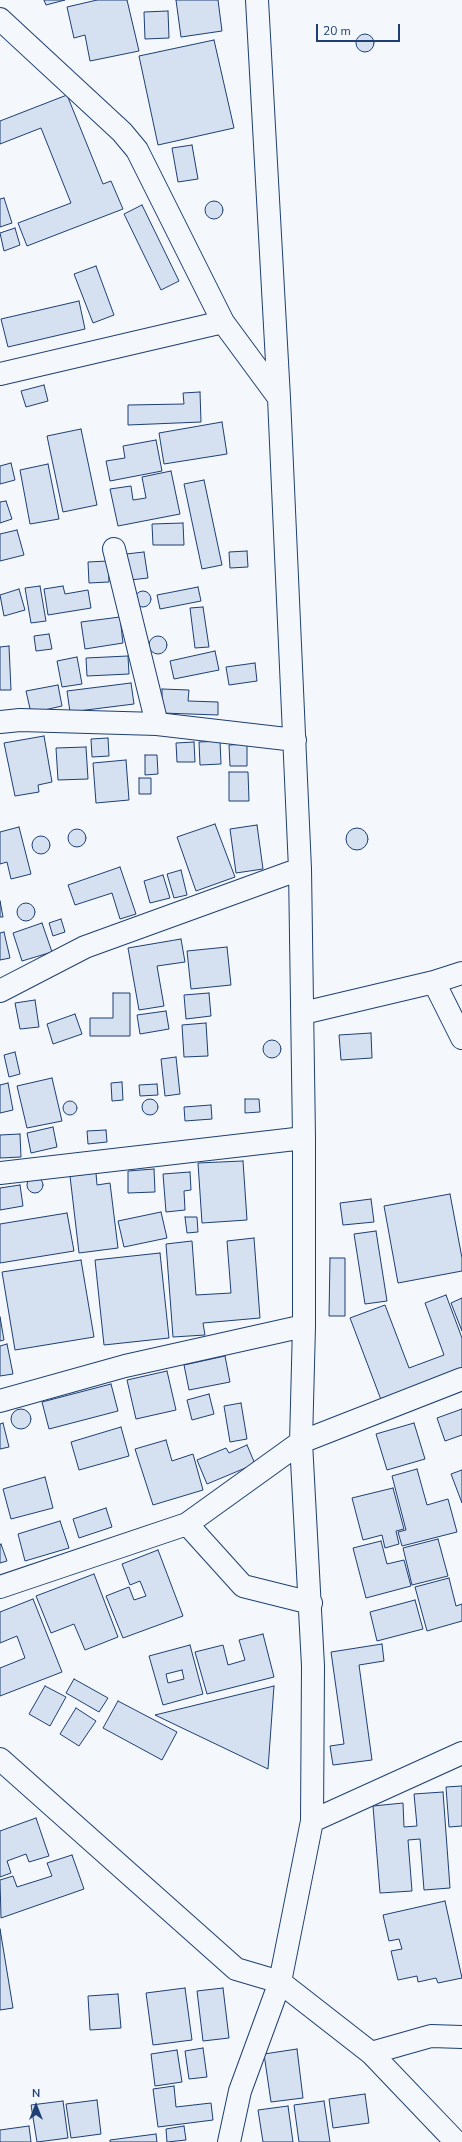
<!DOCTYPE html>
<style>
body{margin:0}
#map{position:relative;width:462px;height:2142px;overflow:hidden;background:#f4f7fb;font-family:"Nunito Sans",sans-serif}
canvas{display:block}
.north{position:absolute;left:16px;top:2086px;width:40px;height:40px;-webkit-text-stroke:3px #f4f7fb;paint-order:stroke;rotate:0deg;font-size:11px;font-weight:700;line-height:16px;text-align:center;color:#1d3f73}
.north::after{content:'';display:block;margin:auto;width:14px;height:18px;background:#1d3f73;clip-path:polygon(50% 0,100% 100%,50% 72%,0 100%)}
.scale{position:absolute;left:316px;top:24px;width:84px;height:18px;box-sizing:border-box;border:2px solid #1d3f73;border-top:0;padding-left:5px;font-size:12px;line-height:14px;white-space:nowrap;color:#1d3f73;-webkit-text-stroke:3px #f4f7fb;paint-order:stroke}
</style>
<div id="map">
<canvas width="462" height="2142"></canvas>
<div class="north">N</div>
<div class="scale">20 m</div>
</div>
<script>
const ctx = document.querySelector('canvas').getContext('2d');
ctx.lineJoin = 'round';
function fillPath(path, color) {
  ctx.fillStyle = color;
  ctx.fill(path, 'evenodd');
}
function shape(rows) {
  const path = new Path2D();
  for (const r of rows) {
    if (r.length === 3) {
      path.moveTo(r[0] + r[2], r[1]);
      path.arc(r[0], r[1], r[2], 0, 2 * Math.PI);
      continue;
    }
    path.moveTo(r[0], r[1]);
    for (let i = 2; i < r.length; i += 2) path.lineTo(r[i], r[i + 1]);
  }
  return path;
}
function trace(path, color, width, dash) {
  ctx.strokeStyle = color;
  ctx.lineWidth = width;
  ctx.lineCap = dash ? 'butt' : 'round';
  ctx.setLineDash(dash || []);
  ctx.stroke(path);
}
const building = shape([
 [44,0,65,0,46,5,44,0],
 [97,0,127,0,139,51,90,61,85,35,74,38,67,7,97,0],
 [176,0,218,0,222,31,181,37,176,0],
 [168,11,169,38,145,39,144,12,168,11],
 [365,43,9],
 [214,40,234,128,158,145,139,56,214,40],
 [67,95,103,184,111,181,123,209,27,246,18,223,71,203,41,128,0,144,0,121,67,95],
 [192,145,198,179,178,182,172,148,192,145],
 [4,198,12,223,0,227,0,199,4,198],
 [214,210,9],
 [142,205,179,281,161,290,124,214,142,205],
 [15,228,20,245,4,251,0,233,15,228],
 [96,266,114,315,93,323,74,274,96,266],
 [79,301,85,329,8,347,1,319,79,301],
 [44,385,48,401,26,407,21,391,44,385],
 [200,392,201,422,128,425,128,405,184,404,183,393,200,392],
 [222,422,227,454,164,464,159,433,222,422],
 [81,429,97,505,63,512,47,436,81,429],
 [156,440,162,471,110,481,106,461,125,458,123,446,156,440],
 [11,463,15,480,0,484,0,466,11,463],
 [48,464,59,519,30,524,20,470,48,464],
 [171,471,180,514,118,526,110,489,131,486,133,500,146,498,142,477,171,471],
 [204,480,222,565,202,569,184,484,204,480],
 [6,501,12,519,0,523,0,502,6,501],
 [183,523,184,545,153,545,152,524,183,523],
 [17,530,24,555,0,561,0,534,17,530],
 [247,551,248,567,230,568,229,552,247,551],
 [144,552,148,578,130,580,126,554,144,552],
 [108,561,109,582,89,583,88,562,108,561],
 [40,586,46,621,31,623,25,588,40,586],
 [63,586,65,594,88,590,91,608,48,615,44,589,63,586],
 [198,587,201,601,160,609,157,595,198,587],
 [19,589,25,610,4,616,0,595,19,589],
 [143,599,8],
 [203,607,209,647,195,648,190,608,203,607],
 [120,617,123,643,85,649,81,622,120,617],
 [49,634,52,649,36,651,34,636,49,634],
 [158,645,9],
 [9,646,11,690,0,690,0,647,9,646],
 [215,651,219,670,174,679,170,661,215,651],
 [128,656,129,674,87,676,86,658,128,656],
 [77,657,82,684,62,687,57,661,77,657],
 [255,663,257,681,229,685,226,667,255,663],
 [131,683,134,704,70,712,67,691,131,683],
 [58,685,62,706,31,713,26,691,58,685],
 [162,689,189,690,188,701,218,702,218,715,162,713,162,689],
 [44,736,52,782,38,785,39,792,15,796,4,743,44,736],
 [108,738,109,756,92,757,91,739,108,738],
 [220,741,221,764,200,765,199,742,220,741],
 [194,742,195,762,177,762,176,743,194,742],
 [247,744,247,766,230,766,229,745,247,744],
 [86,747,88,779,58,780,56,748,86,747],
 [145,755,157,755,158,774,145,775,145,755],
 [126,760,129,800,96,803,93,763,126,760],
 [229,772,248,772,249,801,229,801,229,772],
 [139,778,151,778,151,794,139,794,139,778],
 [215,824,235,877,196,891,177,837,215,824],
 [257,825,263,869,236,873,230,829,257,825],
 [19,827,31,874,11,879,7,862,0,864,0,832,19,827],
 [357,839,11],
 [77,838,9],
 [41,845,9],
 [120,867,136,914,120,919,112,893,75,905,68,885,120,867],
 [181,870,187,895,174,898,167,874,181,870],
 [163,875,170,898,150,903,144,881,163,875],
 [0,901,3,917,0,917,0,901],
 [26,912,9],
 [61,919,65,932,53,936,49,923,61,919],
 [42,923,52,952,22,961,13,933,42,923],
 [4,932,10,958,0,960,0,933,4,932],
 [181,939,185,962,157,966,164,1006,139,1010,128,948,181,939],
 [227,947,231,985,191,989,187,951,227,947],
 [113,993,130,993,130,1036,90,1036,90,1018,113,1018,113,993],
 [209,993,211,1016,186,1019,184,995,209,993],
 [35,1000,39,1027,20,1029,15,1003,35,1000],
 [166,1011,169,1029,140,1034,137,1015,166,1011],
 [75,1014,82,1034,53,1044,47,1024,75,1014],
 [206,1023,208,1056,184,1057,182,1025,206,1023],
 [371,1033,372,1058,341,1060,339,1035,371,1033],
 [272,1049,9],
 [15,1052,20,1074,9,1077,4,1055,15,1052],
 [176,1057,180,1094,165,1096,161,1059,176,1057],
 [52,1078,62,1121,27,1128,17,1086,52,1078],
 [122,1082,123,1100,112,1101,111,1083,122,1082],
 [8,1083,13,1110,0,1113,0,1085,8,1083],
 [157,1084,158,1095,140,1096,139,1085,157,1084],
 [245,1099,259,1099,260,1112,245,1113,245,1099],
 [150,1107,8],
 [70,1108,7],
 [211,1105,212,1119,185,1121,184,1107,211,1105],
 [53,1127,57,1147,31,1153,27,1133,53,1127],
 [106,1130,107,1142,88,1144,87,1131,106,1130],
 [20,1134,21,1157,0,1158,0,1135,20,1134],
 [243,1161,247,1220,202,1223,198,1163,243,1161],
 [154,1169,155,1192,128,1193,128,1171,154,1169],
 [190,1172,191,1190,184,1191,185,1210,166,1212,163,1174,190,1172],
 [96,1173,97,1185,110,1183,118,1248,79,1253,70,1176,96,1173],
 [35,1185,8],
 [20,1185,23,1206,0,1210,0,1188,20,1185],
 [450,1194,462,1258,462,1271,398,1283,384,1206,450,1194],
 [371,1199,374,1222,343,1225,340,1203,371,1199],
 [161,1212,167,1238,124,1247,118,1221,161,1212],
 [67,1213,74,1251,0,1263,0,1224,67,1213],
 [185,1217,197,1217,198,1232,187,1233,185,1217],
 [376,1231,387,1301,365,1304,354,1234,376,1231],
 [254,1238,260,1318,203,1323,205,1335,173,1337,166,1244,192,1241,196,1295,231,1293,227,1241,254,1238],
 [160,1253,169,1338,104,1345,95,1260,160,1253],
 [330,1258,345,1258,345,1316,329,1316,330,1258],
 [81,1260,94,1337,15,1350,2,1272,81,1260],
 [446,1295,462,1338,462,1375,383,1405,350,1318,385,1305,409,1368,444,1355,425,1303,446,1295],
 [462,1298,462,1331,451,1303,462,1298],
 [0,1317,4,1340,0,1341,0,1317],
 [7,1344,13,1374,0,1376,0,1346,7,1344],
 [225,1356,230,1382,189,1390,184,1365,225,1356],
 [167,1371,176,1410,136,1419,127,1380,167,1371],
 [111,1384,118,1411,49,1429,42,1402,111,1384],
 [209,1394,214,1414,192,1420,187,1400,209,1394],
 [241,1403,247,1439,230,1442,224,1406,241,1403],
 [462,1409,462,1435,445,1441,437,1418,462,1409],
 [21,1419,10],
 [3,1423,9,1447,0,1449,0,1424,3,1423],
 [414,1423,425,1459,387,1470,376,1434,414,1423],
 [121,1427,129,1456,79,1470,71,1442,121,1427],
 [166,1440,172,1461,193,1454,203,1490,153,1505,135,1449,166,1440],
 [247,1445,255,1464,207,1484,197,1460,226,1448,229,1453,247,1445],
 [417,1469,427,1505,448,1499,457,1532,402,1546,398,1532,406,1530,392,1476,417,1469],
 [462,1470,462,1503,451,1474,462,1470],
 [45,1477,53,1508,11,1519,3,1489,45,1477],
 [393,1488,404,1529,396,1531,399,1544,385,1548,382,1535,363,1540,352,1498,393,1488],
 [106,1508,112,1527,79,1538,73,1519,106,1508],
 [60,1521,69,1548,25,1561,18,1534,60,1521],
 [438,1539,448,1576,412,1585,403,1548,438,1539],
 [381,1541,387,1564,404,1560,411,1586,366,1598,353,1548,381,1541],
 [1,1544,7,1561,0,1563,0,1545,1,1544],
 [158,1550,183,1616,123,1638,106,1596,129,1587,134,1600,146,1596,140,1581,130,1585,122,1564,158,1550],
 [94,1574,118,1637,85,1650,74,1624,51,1633,36,1596,94,1574],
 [449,1578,456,1606,462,1604,462,1621,427,1631,415,1587,449,1578],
 [33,1599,62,1672,0,1696,0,1668,25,1658,17,1636,0,1643,0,1612,33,1599],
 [415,1600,423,1629,377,1641,370,1612,415,1600],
 [263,1634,274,1677,207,1694,195,1652,223,1645,228,1665,245,1660,239,1640,263,1634],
 [382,1644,384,1661,359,1665,372,1760,333,1765,330,1746,344,1744,331,1652,382,1644],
 [190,1645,203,1694,163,1705,149,1656,190,1645],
 [182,1670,184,1679,168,1683,166,1674,182,1670],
 [74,1679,108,1698,99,1712,66,1693,74,1679],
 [45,1686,66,1697,50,1726,29,1714,45,1686],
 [274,1686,268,1769,155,1715,274,1686],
 [118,1701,177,1732,162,1760,103,1728,118,1701],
 [76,1708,96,1721,79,1746,60,1734,76,1708],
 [462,1786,462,1826,449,1827,446,1787,462,1786],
 [443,1792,450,1888,424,1890,420,1839,408,1840,412,1891,380,1893,373,1806,403,1803,404,1827,417,1826,414,1794,443,1792],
 [36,1818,49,1856,29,1862,26,1854,7,1861,11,1873,0,1877,0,1831,36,1818],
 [72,1855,84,1889,1,1918,0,1880,13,1876,17,1887,52,1876,47,1863,72,1855],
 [445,1901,462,1978,438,1983,436,1978,418,1982,417,1976,398,1980,391,1951,402,1949,399,1939,389,1941,383,1915,445,1901],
 [0,1929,13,2008,0,2010,0,1929],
 [185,1988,192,2040,153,2045,146,1993,185,1988],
 [223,1988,229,2038,203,2041,197,1991,223,1988],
 [118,1994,121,2028,90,2030,88,1996,118,1994],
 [203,2048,207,2077,189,2079,185,2051,203,2048],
 [297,2049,303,2098,271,2102,264,2054,297,2049],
 [177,2050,182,2082,155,2086,151,2054,177,2050],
 [174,2086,176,2107,211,2103,213,2120,158,2127,153,2089,174,2086],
 [365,2094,369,2123,333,2128,329,2099,365,2094],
 [97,2100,101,2134,71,2138,66,2104,97,2100],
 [63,2101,68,2138,37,2142,31,2105,63,2101],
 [324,2101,330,2142,299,2142,294,2105,324,2101],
 [288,2106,293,2142,263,2142,258,2110,288,2106],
 [29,2126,31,2142,0,2142,0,2130,29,2126],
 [184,2126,186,2140,167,2142,166,2129,184,2126],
 [156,2134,157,2142,110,2142,110,2140,156,2134]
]);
fillPath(building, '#d5e0f0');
trace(building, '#1d3f73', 1);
const minor = shape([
 [0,19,122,132,137,150,223,322,279,398],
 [0,374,223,322],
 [114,549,157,724],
 [0,722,20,720,157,724,295,740],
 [434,982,462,1038],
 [0,991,85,947,300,869],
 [303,1013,434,982,462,973],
 [0,1173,304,1138],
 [0,1401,125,1366,304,1326],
 [187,1524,243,1586,311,1603],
 [0,1587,187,1524,301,1442,462,1379],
 [0,1759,236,1969,280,1982,371,2053,456,2142],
 [312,1821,462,1753],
 [371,2053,431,2036,462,2037],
 [229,2142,240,2091,280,1982,312,1821,313,1666,301,1442,304,1326,304,1138,300,869,279,398,257,0]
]);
trace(minor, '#1d3f73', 24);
trace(minor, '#f4f7fb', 22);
</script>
